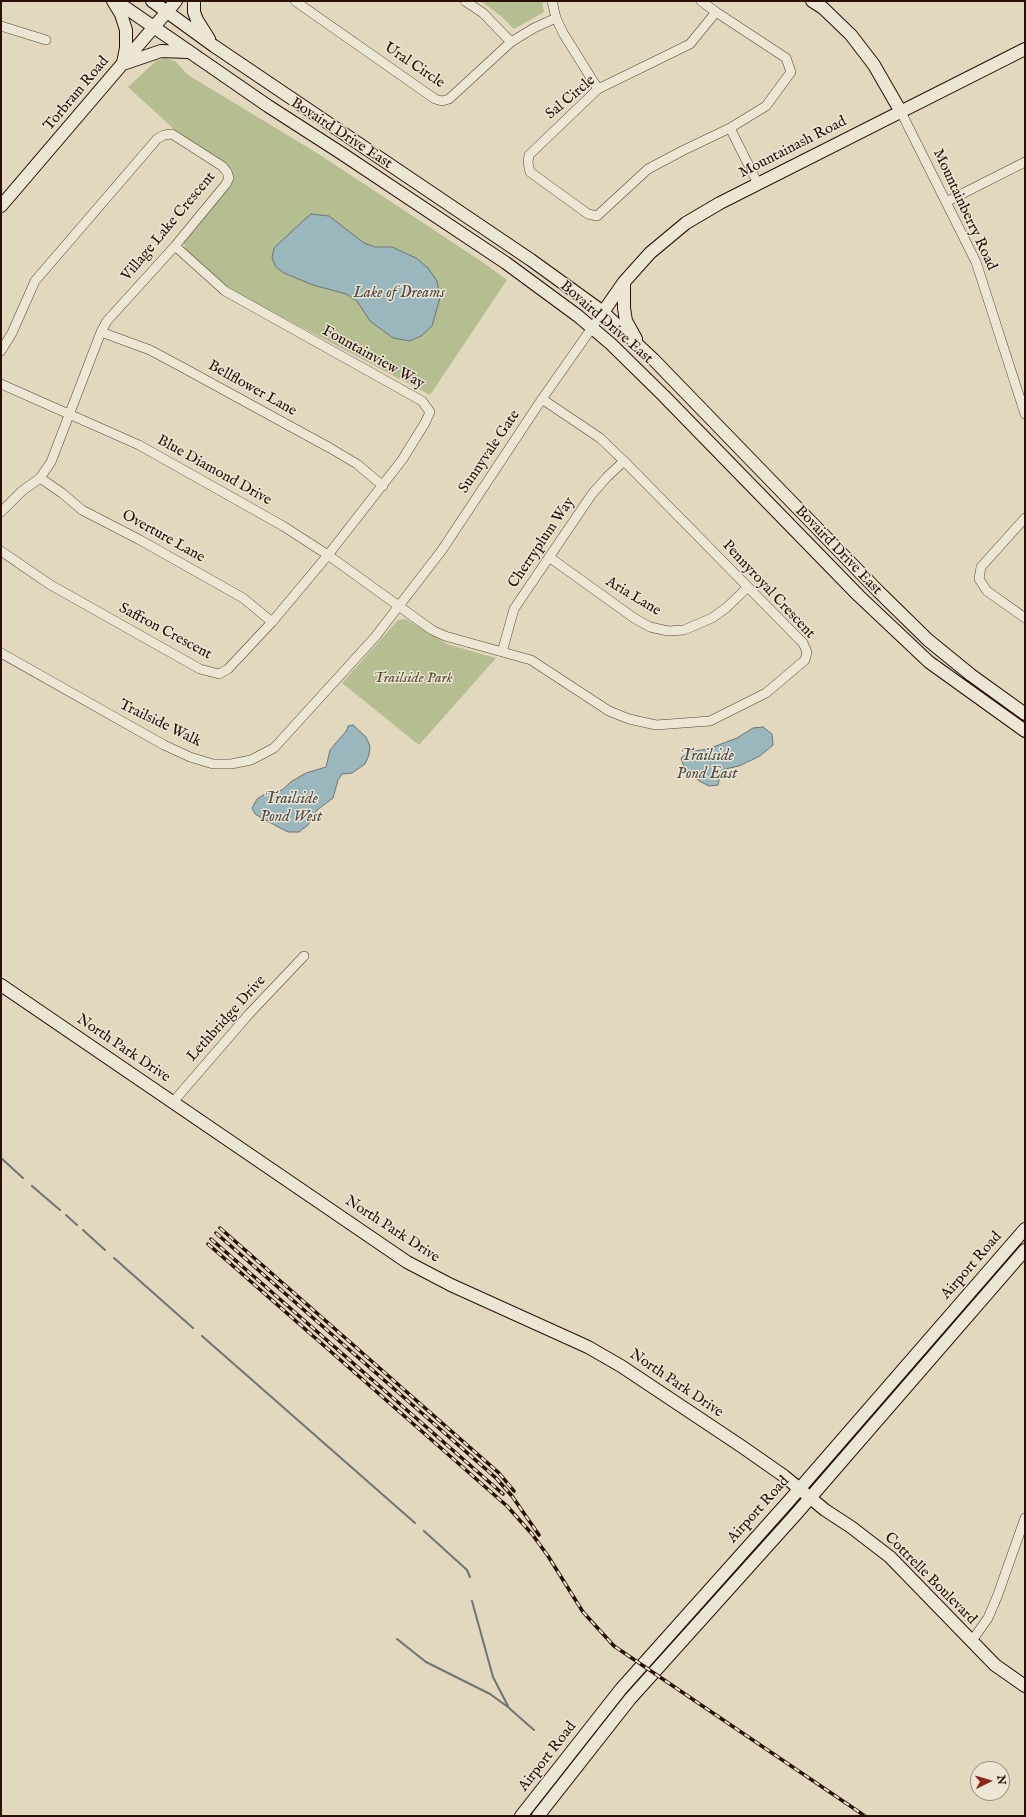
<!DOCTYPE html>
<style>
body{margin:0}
#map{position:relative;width:1026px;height:1817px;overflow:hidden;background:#e2d8be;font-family:"IM FELL English",serif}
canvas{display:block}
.frame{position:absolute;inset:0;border:2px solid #290f06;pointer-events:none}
.north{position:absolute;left:970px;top:1761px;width:40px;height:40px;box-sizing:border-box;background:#ece6d5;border:1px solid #9e9082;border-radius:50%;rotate:85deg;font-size:11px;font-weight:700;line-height:16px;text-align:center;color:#290f06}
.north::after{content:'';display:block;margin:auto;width:14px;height:18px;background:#8f2418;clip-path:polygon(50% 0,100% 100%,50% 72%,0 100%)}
</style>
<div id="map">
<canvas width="1026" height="1817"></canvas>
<div class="frame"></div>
<div class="north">N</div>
</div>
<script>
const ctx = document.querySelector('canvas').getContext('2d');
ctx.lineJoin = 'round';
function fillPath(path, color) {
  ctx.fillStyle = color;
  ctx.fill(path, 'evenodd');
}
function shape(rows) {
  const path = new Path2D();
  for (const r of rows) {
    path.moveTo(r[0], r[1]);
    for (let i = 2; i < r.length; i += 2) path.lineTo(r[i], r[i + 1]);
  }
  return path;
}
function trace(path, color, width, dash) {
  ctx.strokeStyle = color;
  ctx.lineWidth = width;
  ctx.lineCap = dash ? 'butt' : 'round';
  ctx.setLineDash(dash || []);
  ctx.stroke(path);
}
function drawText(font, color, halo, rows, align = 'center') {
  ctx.font = font + ' "IM FELL English",serif';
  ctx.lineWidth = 3;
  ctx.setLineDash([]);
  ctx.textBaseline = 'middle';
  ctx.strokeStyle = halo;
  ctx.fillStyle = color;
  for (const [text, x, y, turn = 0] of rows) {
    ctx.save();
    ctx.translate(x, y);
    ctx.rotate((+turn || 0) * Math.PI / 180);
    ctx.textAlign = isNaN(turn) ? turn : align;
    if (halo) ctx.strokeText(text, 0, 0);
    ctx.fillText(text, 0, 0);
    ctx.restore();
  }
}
fillPath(shape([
 [481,1,542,1,544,12,514,29,501,16],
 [166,58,175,61,188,75,317,153,481,261,507,280,430,395,231,290,185,250,184,242,231,185,232,180,226,166,175,130,128,87,156,61],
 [406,619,447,644,496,658,419,745,342,683,398,620]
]), '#b4be90');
const water = shape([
 [311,214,329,216,364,243,375,247,392,247,416,258,428,268,437,281,440,298,432,326,421,336,410,341,393,338,370,321,357,301,346,294,313,285,284,273,276,267,272,258,274,248,304,220,311,214],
 [353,725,366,737,370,746,369,755,365,764,352,773,342,774,338,780,333,798,317,810,308,825,299,832,288,832,278,827,255,814,252,808,257,799,265,794,282,790,292,781,306,773,326,767,330,750,347,730,348,726,353,725],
 [763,727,772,734,773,745,760,756,739,766,725,769,720,776,718,785,709,786,699,781,684,767,681,758,688,752,708,749,737,738,753,728,763,727]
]);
fillPath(water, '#9ab7bd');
trace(water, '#6d7474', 1);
trace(shape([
 [1,1158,23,1178],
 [32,1186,60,1210],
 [66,1215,77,1225],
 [83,1230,105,1250],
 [114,1258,193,1328],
 [202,1336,415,1523],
 [424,1531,467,1570,470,1577],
 [472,1601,493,1677,509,1708,534,1730],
 [397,1639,426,1662,490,1694,508,1707]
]), '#6d7474', 2);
const street = shape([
 [295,1,435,99,442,101,449,99,511,42,534,28,556,18],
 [465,1,483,13,511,42],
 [552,1,556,18,563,33,598,89],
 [701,1,716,12],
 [716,12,786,58,791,72,766,106,730,128,682,151,648,169,597,216,588,214,530,172,528,163,529,155,598,89,690,44,716,12],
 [1,26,46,40],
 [901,112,976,262,1025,414],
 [730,128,758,184],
 [946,202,1025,162],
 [101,332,150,350,180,366,330,448,357,464,383,486],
 [1,351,12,333,35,281,157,139,164,135,172,134,222,166,227,172,229,178,226,184,175,246,107,321,101,332,51,462,40,478,22,491,1,512],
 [1,384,139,445,283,526,328,555,432,630,445,636,531,660,609,711,629,719,656,725,710,721,766,693,805,660,807,652,803,643,624,461,600,438,542,399],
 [40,478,62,493,82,510,140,540,243,598,272,622],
 [1025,518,981,567,979,579,987,591,1025,618],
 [1,551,49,584,200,669,219,674,228,669,272,622,328,555,402,460,425,423,430,412,422,401,225,291,175,246],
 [549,557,634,618,650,627,668,631,684,630,712,618,726,608,748,587],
 [502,652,514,609,592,494,607,477,624,461],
 [1,653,164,745,190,757,213,764,231,764,251,760,274,748,375,637,442,550,542,399,603,312],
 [173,1102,249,1014,304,956],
 [971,1642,988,1618,997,1597,1025,1518]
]);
const secondary = shape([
 [113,1,121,14,126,30,126,48,123,63],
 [116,1,268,106,341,153,506,263,578,316,611,344,664,396,859,596,929,662,1025,731],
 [152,1,214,46,531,260,603,312,653,359,878,591,928,640,971,675,1025,714],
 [194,1,194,12,197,20,209,39],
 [812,1,823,8,851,35,874,65,901,112],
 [123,64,161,51,188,52],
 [1,206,176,1],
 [624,282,624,308,626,321,636,339],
 [603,312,624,282,650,253,686,223,720,203,1025,49],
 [1,985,407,1262,451,1285,588,1347,621,1366,741,1446,784,1476,825,1510,851,1527,890,1557,995,1665,1025,1686],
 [521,1816,621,1689,788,1502,1025,1229],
 [538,1816,630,1699,797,1513,1025,1250]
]);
trace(street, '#574134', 10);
trace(secondary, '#290f06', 14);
trace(street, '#ece6d5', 9);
trace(secondary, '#ece6d5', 12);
const rail = shape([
 [220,1228,499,1473,514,1491],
 [216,1233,496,1478,512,1496,539,1535],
 [211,1239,503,1494],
 [208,1244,507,1506,532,1534,548,1556,583,1612,614,1646,865,1816]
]);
trace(rail, '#290f06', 3.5);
trace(rail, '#ece6d5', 2, [6]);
drawText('15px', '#290f06', '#ece6d5', [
 ["Ural Circle",414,66,34],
 ["Torbram Road",77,94,-50],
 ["Sal Circle",571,98,-40],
 ["Bovaird Drive East",341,134,33],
 ["Mountainash Road",793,148,-27],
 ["Mountainberry Road",964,210,65],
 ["Village Lake Crescent",169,227,-50],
 ["Bovaird Drive East",606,323,41],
 ["Fountainview Way",373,358,29],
 ["Bellflower Lane",252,389,29],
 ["Sunnyvale Gate",490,452,-56],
 ["Blue Diamond Drive",214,471,29],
 ["Overture Lane",163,537,29],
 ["Cherryplum Way",542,543,-56],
 ["Bovaird Drive East",838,551,46],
 ["Pennyroyal Crescent",768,590,47],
 ["Aria Lane",633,597,31],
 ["Saffron Crescent",165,632,28],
 ["Trailside Walk",160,724,26],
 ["Lethbridge Drive",227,1019,-48],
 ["North Park Drive",123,1049,34],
 ["North Park Drive",392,1230,33],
 ["Airport Road",972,1266,-49],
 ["North Park Drive",676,1384,34],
 ["Airport Road",759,1510,-48],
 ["Cottrelle Boulevard",930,1579,45],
 ["Airport Road",548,1757,-52]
]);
drawText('italic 15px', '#5a4c36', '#ece6d5', [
 ["Trailside Park",413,679]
]);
drawText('italic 16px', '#514a46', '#ece6d5', [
 ["Lake of Dreams",399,294],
 ["Trailside",707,757],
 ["Pond East",707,775],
 ["Trailside",291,800],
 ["Pond West",291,818]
]);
</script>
